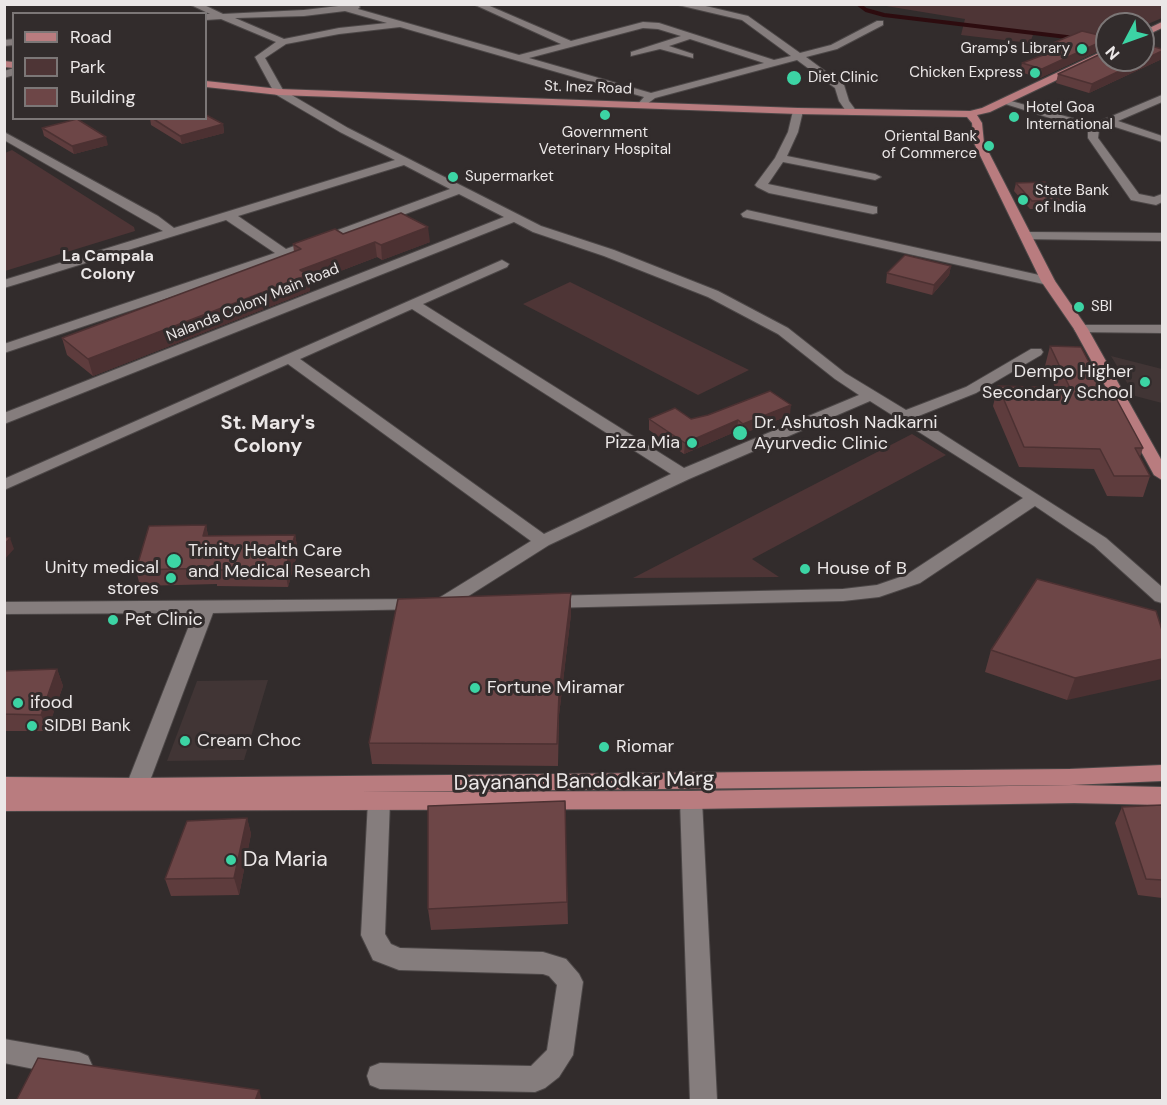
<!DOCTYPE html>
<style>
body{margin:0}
#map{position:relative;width:1167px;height:1105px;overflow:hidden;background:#322c2c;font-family:"DM Sans",sans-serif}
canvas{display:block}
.frame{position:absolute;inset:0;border:6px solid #ebe7e7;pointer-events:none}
.legend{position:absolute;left:12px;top:12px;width:195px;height:108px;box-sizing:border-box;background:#322c2c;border:2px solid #7c7777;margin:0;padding:8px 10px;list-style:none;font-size:18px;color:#ebe7e7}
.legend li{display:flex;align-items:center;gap:12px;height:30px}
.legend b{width:30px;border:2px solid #7c7777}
.north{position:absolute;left:1095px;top:12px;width:60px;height:60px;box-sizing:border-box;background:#322c2c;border:2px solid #7c7777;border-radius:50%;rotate:229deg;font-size:16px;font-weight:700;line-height:24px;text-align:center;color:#ebe7e7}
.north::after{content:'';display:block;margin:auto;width:21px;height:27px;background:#3cd4a4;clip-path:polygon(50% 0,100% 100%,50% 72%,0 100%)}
</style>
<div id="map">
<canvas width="1167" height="1105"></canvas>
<div class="frame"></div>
<ul class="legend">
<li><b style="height:8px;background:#b97c7f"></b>Road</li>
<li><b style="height:16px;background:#4e3536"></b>Park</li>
<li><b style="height:16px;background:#6d4647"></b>Building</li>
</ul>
<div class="north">N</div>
</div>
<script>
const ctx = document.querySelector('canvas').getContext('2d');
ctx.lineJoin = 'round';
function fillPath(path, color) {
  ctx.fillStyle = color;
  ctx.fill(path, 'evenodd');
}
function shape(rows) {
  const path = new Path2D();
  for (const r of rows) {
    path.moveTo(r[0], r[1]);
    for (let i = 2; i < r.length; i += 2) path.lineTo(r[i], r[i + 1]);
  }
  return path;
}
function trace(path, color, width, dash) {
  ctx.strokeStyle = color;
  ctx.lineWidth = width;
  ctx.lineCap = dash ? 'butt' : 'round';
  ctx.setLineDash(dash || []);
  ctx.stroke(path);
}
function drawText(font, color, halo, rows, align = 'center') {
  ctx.font = font + ' "DM Sans",sans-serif';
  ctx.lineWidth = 6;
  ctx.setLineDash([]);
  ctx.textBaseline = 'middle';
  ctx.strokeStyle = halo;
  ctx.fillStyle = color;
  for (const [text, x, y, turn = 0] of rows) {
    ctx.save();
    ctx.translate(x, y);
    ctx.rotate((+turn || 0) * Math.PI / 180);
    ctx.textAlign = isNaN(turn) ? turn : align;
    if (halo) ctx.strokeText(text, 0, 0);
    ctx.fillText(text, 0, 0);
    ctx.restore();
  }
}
fillPath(shape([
 [1111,356,1162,369,1162,403,1135,396],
 [268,680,244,760,167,761,197,681]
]), '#413535');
fillPath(shape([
 [1162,4,1162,18,1143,26,1143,24,1107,24,1105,42,1034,32,1030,43,961,35,965,19,880,5],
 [12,150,134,227,135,231,5,271,5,153],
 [570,282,749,370,698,395,523,304],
 [912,434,946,455,752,559,779,577,633,578]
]), '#4e3536');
trace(shape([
 [858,4,866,10,884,15,1075,38]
]), '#2d0c0f', 4);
const minor = shape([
 [189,4,202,4,223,14,304,10,356,4,360,7,358,9,519,55,561,44,473,4,485,4,571,41,643,22,659,23,774,60,791,56,742,20,674,4,697,4,748,16,800,53,831,45,877,21,883,21,883,25,837,49,806,57,844,85,849,101,857,112,852,115,848,114,839,101,835,88,797,60,655,98,643,107,638,104,644,97,400,27,339,34,286,44,265,58,283,90,348,128,541,226,614,250,718,291,788,328,845,373,906,410,966,387,1031,349,1041,349,1043,352,1041,355,976,393,916,417,1106,538,1162,587,1162,603,1155,601,1094,546,1035,506,920,583,879,597,843,601,546,608,539,606,537,602,539,598,546,596,843,589,877,585,906,575,1023,498,870,401,689,479,549,545,448,609,441,611,434,609,432,605,434,601,531,541,288,364,4,490,4,479,502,260,509,264,507,267,423,304,684,468,859,395,835,379,778,334,708,297,604,256,533,232,514,222,4,424,4,413,504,217,459,194,290,257,4,353,4,344,275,253,226,220,4,288,4,280,163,231,4,140,4,132,158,216,174,228,395,160,340,132,275,94,255,57,276,42,221,19,206,20,206,14,210,14,189,4],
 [345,11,387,23,339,28,284,39,235,18,304,16,345,11],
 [643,28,658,29,681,36,631,52,631,56,660,49,693,58,693,54,669,46,690,39,764,63,651,93,529,58,643,28],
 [404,165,450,189,286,249,238,216,404,165],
 [412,309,671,474,544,534,300,359,412,309],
 [14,39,14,45,4,46,4,40,14,39],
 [14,68,14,75,4,78,4,71,14,68],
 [1162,95,1162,102,1118,121,1162,136,1162,142,1109,125,1099,130,1098,138,1139,194,1154,197,1162,194,1162,202,1156,205,1131,200,1088,138,1088,130,999,102,1004,99,1093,124,1162,95],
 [798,108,803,111,798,132,787,156,875,174,881,177,875,180,783,162,768,184,877,207,877,213,873,214,769,193,757,187,755,185,775,158,788,132,793,111,798,108],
 [747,210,1048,277,1055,281,1048,285,743,217,741,214,747,210],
 [1027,232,1162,233,1162,241,1023,239,1021,236,1023,233,1027,232],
 [1081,325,1162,325,1162,333,1076,332,1074,329,1081,325],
 [420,599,427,601,429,605,427,609,213,613,148,786,145,792,137,794,129,792,126,786,194,613,4,614,4,602,420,599],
 [691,791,699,794,702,800,717,1100,690,1100,680,800,683,794,691,791],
 [379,792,387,795,390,801,385,934,391,944,400,948,543,952,566,959,579,974,583,982,573,1055,559,1077,545,1088,535,1092,380,1089,370,1085,367,1076,370,1067,380,1063,531,1066,547,1050,557,985,549,976,543,974,399,970,373,960,361,935,368,801,371,795,379,792],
 [4,1039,79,1052,88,1056,92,1065,88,1074,79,1078,4,1063,4,1039]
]);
const major = shape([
 [1162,22,1162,28,1143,37,1143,31,1162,22],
 [1107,49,1107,56,990,112,977,115,982,123,984,143,1055,281,1088,329,1162,461,1162,480,1154,475,1074,329,1041,281,974,143,972,123,967,117,798,114,279,95,206,87,206,81,279,89,798,108,970,111,982,108,1107,49],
 [4,61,14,62,14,68,4,67,4,61],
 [1162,765,1162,781,1070,785,358,792,691,791,1074,785,1162,787,1162,805,1074,803,691,809,4,811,4,777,137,778,1070,769,1162,765]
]);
trace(minor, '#4c4747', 2);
trace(major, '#4c4747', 2);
fillPath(minor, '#857d7d');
fillPath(major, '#b97c7f');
fillPath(shape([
 [1107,37,1107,47,1040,78,1020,72,1022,63,1047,54,1046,53,1048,45],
 [1162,49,1162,59,1089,93,1056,83,1058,74],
 [150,118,206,118,223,124,224,133,182,144,151,125],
 [42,128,108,145,74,154,44,136],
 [1016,183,1059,200,1057,209,1030,209,1014,191],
 [343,234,430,242,382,260,377,257,309,283,310,291,93,376,67,355,62,338,294,252,293,244],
 [951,266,949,275,932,295,886,283,887,273],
 [1050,346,1143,448,1140,457,1150,476,1143,497,1107,496,1094,469,1019,467,993,406,998,386,1055,387,1045,366],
 [790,415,742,434,737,431,684,454,649,430,649,419,691,419],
 [206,525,208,536,295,535,298,551,288,587,217,586,217,584,140,586,136,570],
 [1156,611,1067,700,985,672,991,650],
 [571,614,559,715,558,766,372,764,369,743],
 [57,669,63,686,47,731,4,731,4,671],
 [565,801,568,924,431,930,428,909],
 [1162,805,1162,898,1138,895,1115,823,1122,807],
 [247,818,251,834,239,895,171,896,165,879]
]), '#5e3c3d');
fillPath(shape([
 [1107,39,1107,47,1040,78,1042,69],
 [1162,51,1162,59,1089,93,1092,84],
 [223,124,224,133,182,144,180,136],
 [106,137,108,145,74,154,72,146],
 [428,227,430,242,382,260,381,245],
 [375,242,377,257,309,283,310,291,93,376,88,359,300,270],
 [951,266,949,275,932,295,934,285],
 [791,405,790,415,742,434,743,424],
 [738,420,737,431,684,454,685,443],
 [206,525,209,541,203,536],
 [295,535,298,551,288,587,285,570],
 [10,538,14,549,4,560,4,545],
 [571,593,571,614,559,715,558,766,559,693],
 [1162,659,1162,679,1067,700,1075,678],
 [57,669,63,686,47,731,41,715],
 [247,818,251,834,239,895,234,878],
 [259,1090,262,1101,255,1101]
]), '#4c3132');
const building = shape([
 [1082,31,1107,37,1107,39,1042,69,1022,63,1062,48,1048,45,1082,31],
 [1143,44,1162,49,1162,51,1092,84,1058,74,1107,51,1107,60,1143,60,1143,44],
 [206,115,223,124,180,136,152,118,206,118,206,115],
 [77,119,106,137,72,146,42,128,77,119],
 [1045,182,1059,200,1032,201,1016,183,1045,182],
 [401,213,428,227,381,245,375,242,300,270,308,275,88,359,62,338,301,249,293,244,335,229,343,234,401,213],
 [905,255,951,266,934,285,887,273,905,255],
 [1050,346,1081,347,1103,389,1111,389,1143,448,1135,448,1150,476,1114,476,1100,449,1024,447,998,386,1070,388,1050,346],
 [770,391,791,405,743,424,738,420,685,443,649,419,675,408,691,419,708,415,770,391],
 [206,525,203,536,295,535,285,570,214,570,214,568,136,570,149,526,206,525],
 [4,537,10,538,4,545,4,537],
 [1037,579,1156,611,1162,630,1162,659,1075,678,991,650,1037,579],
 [571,593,559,693,557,744,369,743,398,599,571,593],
 [57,669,41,715,4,714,4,671,57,669],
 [565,801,567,902,428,909,428,806,565,801],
 [1162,805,1162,880,1146,879,1122,807,1162,805],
 [247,818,234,878,165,879,187,821,247,818],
 [38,1058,259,1090,255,1101,16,1101,38,1058]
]);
fillPath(building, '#6d4647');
trace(building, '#4c3132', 1.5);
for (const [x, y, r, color] of [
 [1082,49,6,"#3cd4a4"],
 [1035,73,6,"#3cd4a4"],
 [794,78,8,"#3cd4a4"],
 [605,115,6,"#3cd4a4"],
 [1014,117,6,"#3cd4a4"],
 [989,146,6,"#3cd4a4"],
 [453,177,6,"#3cd4a4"],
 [1023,200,6,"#3cd4a4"],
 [1079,307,6,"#3cd4a4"],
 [1145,382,6,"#3cd4a4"],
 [740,433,8,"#3cd4a4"],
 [692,443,6,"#3cd4a4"],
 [174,561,8,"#3cd4a4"],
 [805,569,6,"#3cd4a4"],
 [171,578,6,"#3cd4a4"],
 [113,620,6,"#3cd4a4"],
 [475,688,6,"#3cd4a4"],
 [18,703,6,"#3cd4a4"],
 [32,726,6,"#3cd4a4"],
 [185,741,6,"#3cd4a4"],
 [604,747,6,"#3cd4a4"],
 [231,860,6,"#3cd4a4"]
]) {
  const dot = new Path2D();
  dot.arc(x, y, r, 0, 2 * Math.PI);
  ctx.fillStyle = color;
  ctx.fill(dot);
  trace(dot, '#322c2c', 2);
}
drawText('15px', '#ebe7e7', '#322c2c', [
 ["Gramp's Library",1070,49,"right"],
 ["Chicken Express",1023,73,"right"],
 ["Diet Clinic",808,78],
 ["Hotel Goa",1026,108],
 ["International",1026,125],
 ["Government",605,133,"center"],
 ["Veterinary Hospital",605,150,"center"],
 ["Oriental Bank",977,137,"right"],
 ["of Commerce",977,154,"right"],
 ["Supermarket",465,177],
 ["State Bank",1035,191],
 ["of India",1035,208],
 ["SBI",1091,307]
], 'left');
drawText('15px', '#ebe7e7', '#322c2c', [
 ["St. Inez Road",588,88,2],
 ["Nalanda Colony Main Road",253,303,-22]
]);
drawText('bold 16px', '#ebe7e7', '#322c2c', [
 ["La Campala",108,257],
 ["Colony",108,275]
]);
drawText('18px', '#ebe7e7', '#322c2c', [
 ["Dempo Higher",1133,372,"right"],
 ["Secondary School",1133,393,"right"],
 ["Dr. Ashutosh Nadkarni",754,423],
 ["Ayurvedic Clinic",754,444],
 ["Pizza Mia",680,443,"right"],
 ["Trinity Health Care",188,551],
 ["and Medical Research",188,572],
 ["Unity medical",159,568,"right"],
 ["stores",159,589,"right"],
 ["House of B",817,569],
 ["Pet Clinic",125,620],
 ["Fortune Miramar",487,688],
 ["ifood",30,703],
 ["SIDBI Bank",44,726],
 ["Cream Choc",197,741],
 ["Riomar",616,747]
], 'left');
drawText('bold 20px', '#ebe7e7', '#322c2c', [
 ["St. Mary's",268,424],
 ["Colony",268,447]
]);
drawText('21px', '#ebe7e7', '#322c2c', [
 ["Dayanand Bandodkar Marg",584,782,-1]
]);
drawText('21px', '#ebe7e7', '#322c2c', [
 ["Da Maria",243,860]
], 'left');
</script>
